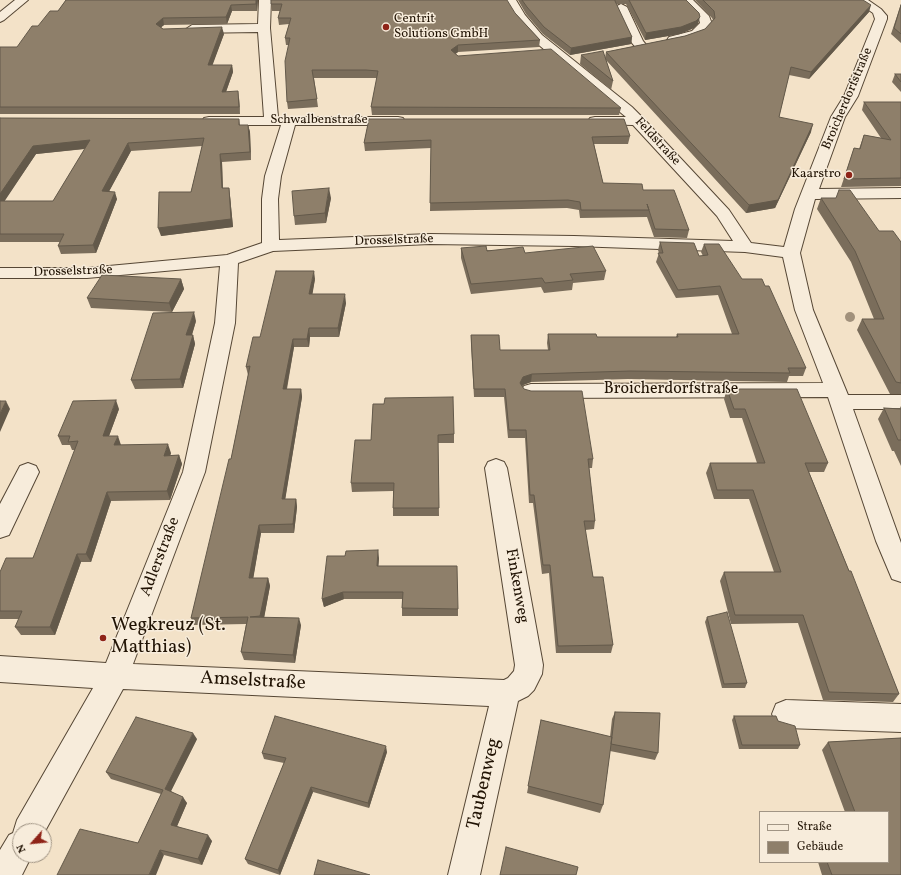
<!DOCTYPE html>
<meta charset="utf-8">
<style>
body{margin:0}
#map{position:relative;width:901px;height:875px;overflow:hidden;background:#f3e2c8;font-family:Vollkorn,serif}
canvas{display:block}
.legend{position:absolute;left:759px;top:811px;width:130px;height:52px;box-sizing:border-box;background:#f7ecdb;border:1px solid #a19585;margin:0;padding:5px 7px;list-style:none;font-size:12px;color:#211304}
.legend li{display:flex;align-items:center;gap:8px;height:20px}
.legend b{width:20px;border:1px solid #a19585}
.north{position:absolute;left:12px;top:823px;width:40px;height:40px;box-sizing:border-box;background:#f7ecdb;border:1px solid #a19585;border-radius:50%;rotate:243deg;font-size:11px;font-weight:700;line-height:16px;text-align:center;color:#211304}
.north::after{content:'';display:block;margin:auto;width:14px;height:18px;background:#8f2418;clip-path:polygon(50% 0,100% 100%,50% 72%,0 100%)}
</style>
<div id="map">
<canvas width="901" height="875"></canvas>
<ul class="legend">
<li><b style="height:5px;background:#f7ecdb"></b>Straße</li>
<li><b style="height:11px;background:#8e7f6a"></b>Gebäude</li>
</ul>
<div class="north">N</div>
</div>
<script>
const ctx = document.querySelector('canvas').getContext('2d');
ctx.lineJoin = 'round';
function shape(rows) {
  const path = new Path2D();
  for (const r of rows) {
    path.moveTo(r[0], r[1]);
    for (let i = 2; i < r.length; i += 2) path.lineTo(r[i], r[i + 1]);
  }
  return path;
}
function trace(path, color, width, dash) {
  ctx.strokeStyle = color;
  ctx.lineWidth = width;
  ctx.lineCap = dash ? 'butt' : 'round';
  ctx.setLineDash(dash || []);
  ctx.stroke(path);
}
function fillPath(path, color) {
  ctx.fillStyle = color;
  ctx.fill(path, 'evenodd');
}
function drawText(font, color, halo, rows, align = 'center') {
  ctx.font = font + ' Vollkorn,serif';
  ctx.lineWidth = 3;
  ctx.setLineDash([]);
  ctx.textBaseline = 'middle';
  ctx.strokeStyle = halo;
  ctx.fillStyle = color;
  for (const [text, x, y, turn = 0] of rows) {
    ctx.save();
    ctx.translate(x, y);
    ctx.rotate((+turn || 0) * Math.PI / 180);
    ctx.textAlign = isNaN(turn) ? turn : align;
    if (halo) ctx.strokeText(text, 0, 0);
    ctx.fillText(text, 0, 0);
    ctx.restore();
  }
}
const minor = shape([
 [15,0,28,0,4,20,0,22,0,12,15,0],
 [259,0,271,0,270,28,278,117,398,117,403,118,405,121,403,124,398,125,295,125,281,176,278,199,279,240,430,234,574,236,733,241,717,216,633,125,590,124,588,121,590,118,595,117,626,117,534,41,516,19,504,0,516,0,525,15,542,35,632,107,643,118,729,210,751,243,784,247,795,209,831,117,844,96,875,19,873,13,854,0,868,0,881,9,887,16,887,19,858,96,845,117,819,189,901,188,901,198,815,199,800,253,813,310,848,395,901,395,901,409,853,409,901,543,901,582,892,579,876,541,828,397,531,398,524,396,521,391,524,386,531,384,823,383,795,310,783,257,745,252,574,246,430,244,273,251,238,263,235,323,205,472,133,664,504,680,508,678,514,671,515,665,485,468,488,462,496,459,504,462,507,468,543,665,542,674,534,690,528,696,518,701,480,875,448,875,489,706,123,689,44,833,44,831,20,831,20,855,32,855,22,875,0,875,0,850,9,835,13,833,17,820,93,688,0,682,0,656,106,663,183,472,215,323,220,266,87,278,0,278,0,268,87,268,227,255,262,243,262,199,265,176,281,125,209,125,204,124,202,121,204,118,209,117,264,117,258,32,192,33,186,29,192,25,258,24,259,0],
 [680,0,693,0,709,16,712,24,700,37,673,44,667,40,669,37,692,31,700,23,699,19,680,0],
 [621,4,627,7,643,41,648,47,646,50,638,50,632,43,615,7,621,4],
 [28,463,36,466,39,472,9,535,0,538,0,504,20,466,28,463],
 [786,700,901,704,901,732,786,728,776,724,772,714,776,704,786,700]
]);
trace(minor, '#564735', 2);
fillPath(minor, '#f7ecdb');
ctx.fillStyle = '#a1917c';
for (const [x, y] of [
 [850,317]
]) {
  ctx.beginPath();
  ctx.arc(x, y, 5, 0, 2 * Math.PI);
  ctx.fill();
}
fillPath(shape([
 [66,0,258,0,257,11,232,11,227,24,164,25,161,27,163,29,224,34,212,65,232,65,233,72,226,92,239,98,240,114,0,114,0,47,17,47,38,26,58,11],
 [271,0,515,13,540,40,539,47,458,52,455,54,458,56,621,108,619,115,372,115,371,107,377,78,314,78,318,107,288,109,287,102,289,45,286,45,285,38,289,24,279,25,278,18,280,11,272,11],
 [518,0,686,0,698,24,694,28,680,34,645,40,626,4,616,4,632,37,631,44,570,55,543,34,526,14],
 [695,0,863,0,869,12,809,79,789,75,779,117,811,132,775,208,746,213,606,60,613,81,611,90,580,64,581,55,605,58,606,52,685,36,705,29,713,20,712,18],
 [901,4,901,43,891,34],
 [895,74,901,74,901,92,892,82],
 [864,102,901,102,901,186,841,187,854,148,859,149,864,135,881,138,862,110],
 [0,118,239,119,240,125,248,125,250,132,251,160,222,162,223,188,230,196,233,227,161,236,191,192,202,146,131,151,109,191,117,199,96,253,61,254,58,246,60,242,0,242],
 [85,149,53,201,4,201,36,154],
 [369,119,630,136,628,144,594,144,603,183,643,190,689,230,687,238,654,237,647,217,580,218,579,210,567,208,430,211,431,148,365,151,364,143],
 [331,198,326,223,295,225,294,216],
 [821,198,879,231,901,242,901,394,890,394,857,330,862,319,874,319,851,262,817,209],
 [660,242,699,256,703,256,701,252,704,244,742,279,806,368,803,376,789,376,787,382,628,379,531,382,523,385,522,386,524,389,593,459,592,468,589,468,595,521,594,529,585,530,593,577,613,645,611,653,556,653,549,573,542,574,533,503,529,503,525,438,508,438,504,397,474,397,471,344,471,335,500,350,548,350,547,343,548,334,597,337,676,337,677,334,732,334,718,295,676,298,656,262,659,253,658,250],
 [461,248,525,253,606,271,604,280,573,283,572,290,544,293,541,287,471,294,461,258],
 [181,279,184,289,172,312,91,308,87,298],
 [315,279,312,294,346,303,339,337,310,337,309,347,294,347,287,389,301,389,302,397,285,499,296,499,297,507,294,533,261,533,253,578,268,578,270,586,264,617,301,625,295,663,244,660,241,652,246,624,194,625,191,618,231,459,248,375,246,367,260,337],
 [196,321,192,335,193,335,195,344,183,388,135,389,131,380],
 [727,389,828,463,824,472,809,472,899,694,893,702,823,700,798,623,731,624,720,581,724,572,774,572,749,499,714,499,706,473,710,463,757,463,742,418,730,418,724,399],
 [373,404,454,434,454,443,438,443,439,516,393,516,393,491,352,492,351,483,371,440],
 [901,406,901,466,894,451,892,451,878,419,884,408,900,408],
 [119,409,109,436,121,445,171,453,170,456,179,455,182,464,170,500,111,501,91,562,81,562,55,635,21,635,15,627,19,619,0,619,0,572,33,558,75,450,72,450,70,445,62,445,58,436],
 [379,558,378,566,458,609,458,616,402,616,402,599,344,599,324,607,322,599],
 [707,617,747,683,745,688,722,688,705,622],
 [615,712,658,753,655,760,610,751,603,805,600,813,527,793,541,720,610,737,612,719],
 [734,716,778,721,800,745,798,749,739,749,732,720],
 [901,738,901,875,822,875,818,862,888,862,888,812,845,812,822,750,828,742],
 [197,739,171,791,187,803,177,826,212,841,202,865,164,855,138,843,161,794,111,779,106,772],
 [387,752,369,808,313,792,280,875,248,864,245,859,284,763,264,759,262,753]
]), '#7a6d5b');
fillPath(shape([
 [256,0,258,0,257,11,256,4],
 [231,5,232,11,227,24,226,17],
 [871,5,869,12,809,79,811,72],
 [700,17,698,24,694,28,680,34,645,40,646,33],
 [163,18,164,25,158,30,156,24],
 [222,27,224,34,210,72,208,65],
 [632,37,631,44,570,55,571,48],
 [458,45,458,52,451,58,451,50],
 [232,65,233,72,223,100,222,92],
 [238,91,239,98,240,114,239,107],
 [813,124,811,132,775,208,746,213,749,205],
 [248,125,250,132,251,160,250,152],
 [90,140,92,148,36,154,0,208,0,194,33,146],
 [128,143,131,151,105,199,102,191],
 [220,154,222,162,223,196,222,188],
 [229,188,230,196,233,227,161,236,158,228],
 [329,188,331,198,326,223,325,213],
 [115,192,117,199,96,253,93,245],
 [314,271,315,279,311,303,309,294],
 [181,279,184,289,172,312,169,303],
 [345,294,346,303,339,337,338,328],
 [194,312,196,321,189,344,186,335],
 [309,328,310,337,309,347,307,339],
 [193,335,195,344,183,388,180,379],
 [293,339,294,347,285,397,283,389],
 [532,374,531,382,523,385,520,392,520,383,523,377],
 [301,389,302,397,284,507,282,499],
 [116,400,119,409,106,444,103,436],
 [6,401,10,409,0,432,0,414],
 [118,436,121,445,114,445],
 [168,444,171,453,167,464,164,456],
 [179,455,182,464,170,500,167,491],
 [107,492,111,501,91,562,86,554],
 [296,499,297,507,294,533,293,524],
 [259,525,261,533,252,586,249,578],
 [378,550,379,558,378,573,377,566],
 [77,554,81,562,55,635,50,627],
 [268,578,270,586,263,624,260,616],
 [343,592,344,599,324,607,322,599],
 [299,618,301,625,295,663,293,655],
 [193,733,197,739,169,795,165,789],
 [386,746,387,752,369,808,368,803],
 [311,787,313,792,280,875,278,870],
 [183,797,187,803,175,831,171,825],
 [208,835,212,841,202,865,198,859],
 [160,850,164,855,156,875,149,875]
]), '#63594a');
const building = shape([
 [66,0,256,0,256,4,231,5,226,17,163,18,156,24,163,29,222,27,208,65,232,65,222,92,238,91,239,107,0,107,0,47,17,47,32,26,38,26,50,11,58,11,66,0],
 [271,0,507,0,515,13,540,40,458,45,451,50,458,56,551,49,621,108,371,107,378,71,366,70,312,70,317,99,287,102,285,61,290,38,285,38,291,18,278,18,282,4,271,4,271,0],
 [522,0,615,0,615,1,632,37,571,48,544,27,527,7,522,0],
 [629,0,686,0,699,13,700,17,696,21,681,27,646,33,629,0],
 [703,0,863,0,871,5,811,72,791,67,779,117,813,124,778,200,749,205,606,52,685,36,705,29,715,18,714,11,703,0],
 [901,5,901,34,894,28,901,5],
 [603,51,613,81,581,55,603,51],
 [895,74,901,74,901,82,895,74],
 [864,102,901,102,901,178,844,179,854,148,860,149,864,135,891,140,864,102],
 [0,118,239,119,239,125,248,125,250,152,220,154,222,188,229,188,231,219,158,228,159,192,191,192,204,138,128,143,102,191,115,192,93,245,58,246,64,234,0,234,0,201,53,201,90,140,33,146,0,194,0,118],
 [369,119,624,119,630,136,592,137,603,183,642,184,643,190,674,190,689,230,655,229,647,204,649,210,581,210,580,202,568,200,430,203,431,140,364,143,369,119],
 [329,188,325,213,294,216,292,191,329,188],
 [839,190,850,190,879,231,893,231,901,242,901,383,896,382,862,319,884,319,855,251,821,198,836,198,839,190],
 [660,242,694,243,699,256,708,255,704,244,719,244,742,279,762,279,765,286,769,286,806,368,788,368,790,373,630,371,532,374,523,377,520,383,524,389,531,391,582,391,593,459,588,459,595,521,584,521,593,577,603,577,613,645,558,646,550,565,543,565,534,495,530,495,526,430,509,430,505,389,474,389,471,335,499,335,500,350,550,350,548,334,596,334,597,337,678,337,677,334,739,334,720,286,678,290,658,253,663,253,660,242],
 [486,246,487,251,523,247,525,253,593,246,606,271,570,274,573,280,545,283,542,278,471,284,461,248,486,246],
 [276,271,314,271,309,294,345,294,338,328,309,328,307,339,293,339,283,389,301,389,282,499,296,499,293,524,259,525,249,578,268,578,260,616,250,617,299,618,293,655,241,652,248,617,191,618,229,459,231,459,250,366,246,367,253,337,260,337,276,271],
 [102,275,181,279,169,303,87,298,102,275],
 [194,312,186,335,193,335,180,379,131,380,153,313,194,312],
 [727,389,797,389,828,463,805,463,849,571,851,571,899,694,829,692,803,615,735,615,724,572,781,572,753,490,717,490,710,463,765,463,745,409,734,409,727,389],
 [453,397,454,434,438,435,439,508,393,508,394,483,351,483,355,440,371,440,373,404,384,404,385,398,453,397],
 [116,400,103,436,118,436,114,445,168,444,164,456,179,455,167,491,107,492,86,554,77,554,50,627,15,627,22,611,0,611,0,572,6,558,33,558,78,441,68,442,70,436,58,436,73,401,116,400],
 [0,401,6,401,0,414,0,401],
 [884,408,901,409,901,440,898,440,884,408],
 [378,550,377,566,457,566,458,609,402,608,403,592,343,592,322,599,327,556,345,556,346,551,378,550],
 [727,612,747,683,724,684,707,617,727,612],
 [615,712,660,713,658,753,611,744,615,712],
 [275,716,386,746,368,803,311,787,278,870,245,859,286,758,262,753,275,716],
 [734,716,776,716,778,721,795,726,800,745,742,745,734,716],
 [136,717,193,733,165,789,183,797,171,825,208,835,198,859,160,850,149,875,57,875,80,829,138,843,163,790,106,772,136,717],
 [541,720,612,737,603,805,528,786,541,720],
 [901,738,901,875,832,875,827,862,888,862,888,812,855,812,828,742,901,738],
 [506,847,578,867,576,875,500,875,506,847],
 [318,860,370,875,314,875,318,860]
]);
fillPath(building, '#8e7f6a');
trace(building, '#63594a', 1);
for (const [x, y, r, color] of [
 [386,27,4,"#8f2418"],
 [849,175,4,"#8f2418"],
 [103,638,4,"#8f2418"]
]) {
  const dot = new Path2D();
  dot.arc(x, y, r, 0, 2 * Math.PI);
  ctx.fillStyle = color;
  ctx.fill(dot);
  trace(dot, '#f7ecdb', 1.5);
}
drawText('13px', '#211304', '#f7ecdb', [
 ["Centrit",394,20],
 ["Solutions GmbH",394,35],
 ["Kaarstro",841,175,"right"]
], 'left');
drawText('13px', '#211304', '#f7ecdb', [
 ["Broicherdorfstraße",848,99,-67],
 ["Schwalbenstraße",319,121],
 ["Feldstraße",657,142,47],
 ["Drosselstraße",394,241,-2],
 ["Drosselstraße",73,272,-2]
]);
drawText('16px', '#211304', '#f7ecdb', [
 ["Broicherdorfstraße",671,390],
 ["Adlerstraße",161,557,-69],
 ["Finkenweg",516,586,80]
]);
drawText('19px', '#211304', '#f7ecdb', [
 ["Wegkreuz (St.",111,627],
 ["Matthias)",111,649]
], 'left');
drawText('19px', '#211304', '#f7ecdb', [
 ["Amselstraße",253,682,3],
 ["Taubenweg",485,784,-77]
]);
</script>
